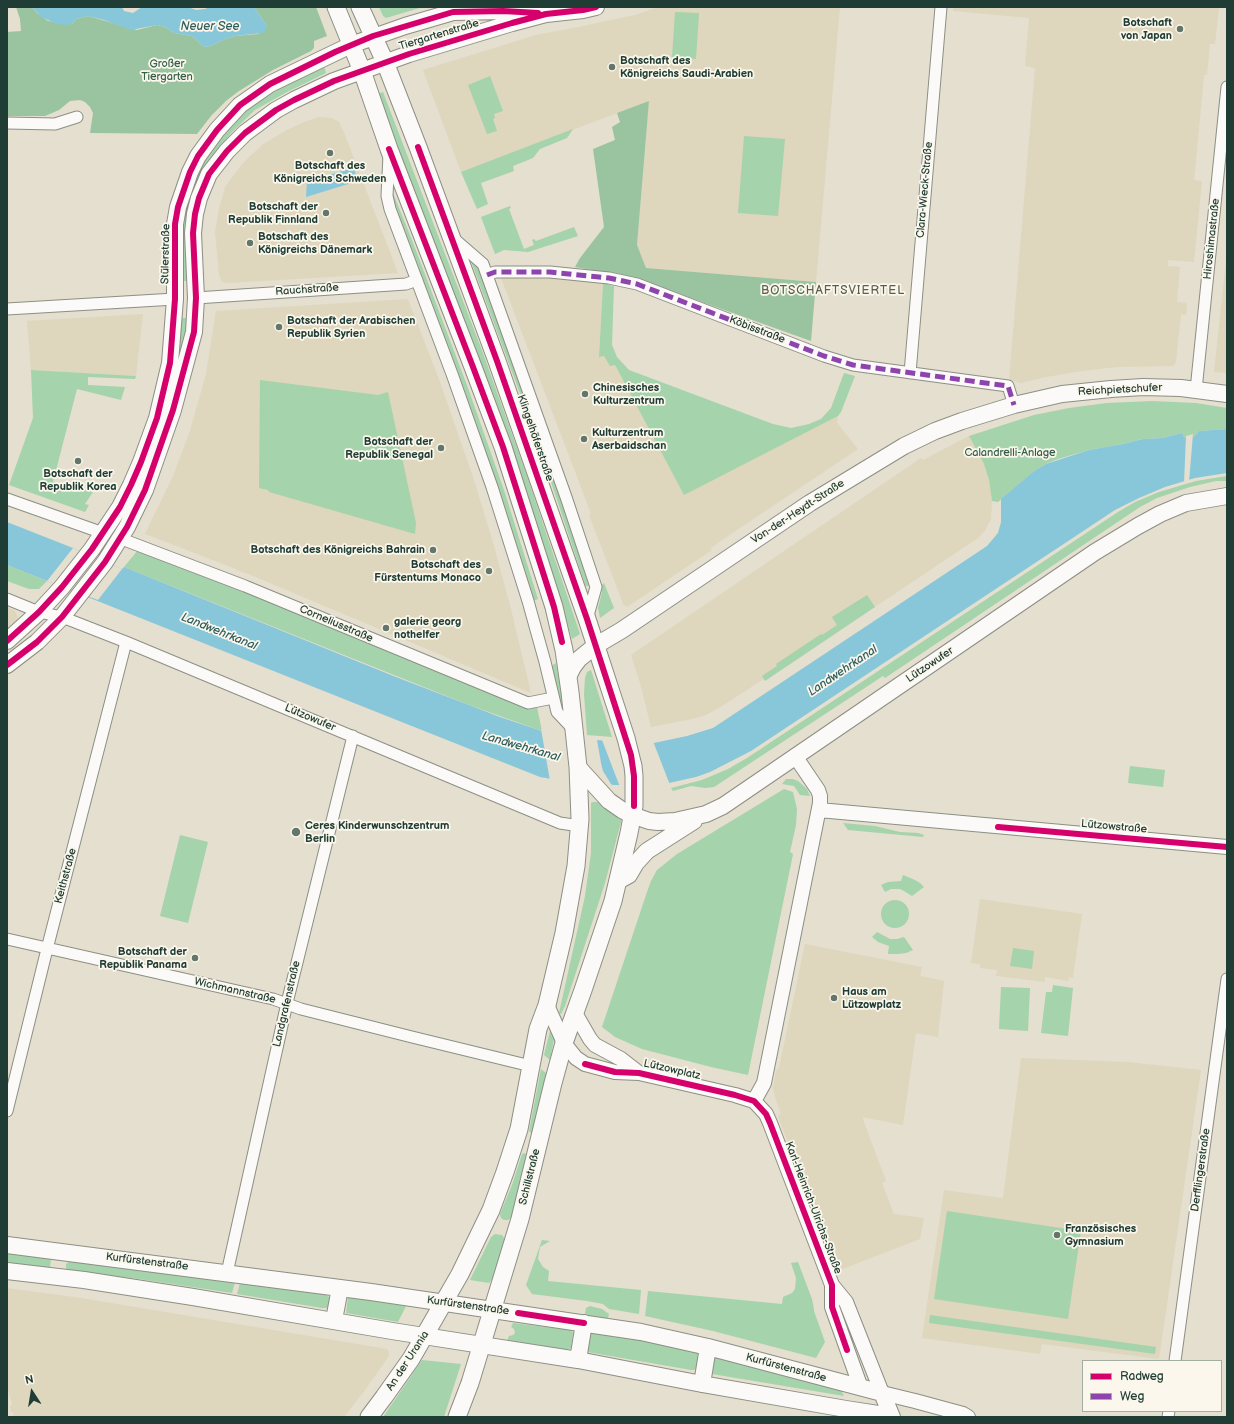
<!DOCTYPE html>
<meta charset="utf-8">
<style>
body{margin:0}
#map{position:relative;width:1234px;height:1424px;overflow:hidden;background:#e4dfce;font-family:"Balsamiq Sans",sans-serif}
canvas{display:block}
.frame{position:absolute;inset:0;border:8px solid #1f3d34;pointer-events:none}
.legend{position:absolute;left:1082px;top:1360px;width:140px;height:52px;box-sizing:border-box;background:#fbf7ec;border:1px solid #a3ada2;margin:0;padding:5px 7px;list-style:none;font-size:12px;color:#1f3d34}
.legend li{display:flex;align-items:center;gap:8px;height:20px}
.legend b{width:20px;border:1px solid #a3ada2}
.north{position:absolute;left:12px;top:1372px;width:40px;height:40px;-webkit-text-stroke:3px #fbf7ec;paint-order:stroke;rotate:348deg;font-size:11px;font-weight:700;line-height:16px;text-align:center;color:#1f3d34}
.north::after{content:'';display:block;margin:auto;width:14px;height:18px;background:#1f3d34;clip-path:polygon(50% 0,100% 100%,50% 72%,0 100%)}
</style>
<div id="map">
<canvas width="1234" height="1424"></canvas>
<div class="frame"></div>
<ul class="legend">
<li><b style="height:5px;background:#d6006c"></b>Radweg</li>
<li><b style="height:5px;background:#8e44ad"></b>Weg</li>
</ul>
<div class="north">N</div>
</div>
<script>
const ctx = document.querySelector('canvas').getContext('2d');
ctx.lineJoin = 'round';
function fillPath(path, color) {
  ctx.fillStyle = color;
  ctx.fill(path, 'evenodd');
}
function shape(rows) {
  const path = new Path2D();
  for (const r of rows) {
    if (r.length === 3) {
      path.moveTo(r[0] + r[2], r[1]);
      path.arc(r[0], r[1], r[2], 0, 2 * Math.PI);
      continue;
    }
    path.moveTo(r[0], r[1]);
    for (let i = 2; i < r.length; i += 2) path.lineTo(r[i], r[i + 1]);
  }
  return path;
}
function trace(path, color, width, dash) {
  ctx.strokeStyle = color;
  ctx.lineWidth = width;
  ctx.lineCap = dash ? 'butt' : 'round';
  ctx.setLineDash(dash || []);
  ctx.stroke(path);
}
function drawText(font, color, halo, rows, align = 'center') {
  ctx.font = font + ' "Balsamiq Sans",sans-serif';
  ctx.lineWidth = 3.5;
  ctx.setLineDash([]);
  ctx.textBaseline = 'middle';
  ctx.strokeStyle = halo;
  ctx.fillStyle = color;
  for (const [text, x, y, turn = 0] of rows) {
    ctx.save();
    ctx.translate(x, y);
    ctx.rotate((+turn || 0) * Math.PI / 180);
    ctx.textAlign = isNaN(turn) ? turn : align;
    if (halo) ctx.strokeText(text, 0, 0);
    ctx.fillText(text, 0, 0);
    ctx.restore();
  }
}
fillPath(shape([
 [658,7,840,7,816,282,646,268,637,246,649,101,461,172,423,70,536,35,578,27,635,15],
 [953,7,1219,7,1215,44,1210,44,1207,75,1204,75,1195,171,1194,180,1202,181,1194,262,1168,260,1168,266,1180,267,1177,302,1187,303,1186,315,1181,314,1176,362,1173,366,1117,367,1082,371,1046,377,1021,383,1009,380,1035,68,1025,66,1029,18,953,11],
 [319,117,332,118,339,122,343,130,398,273,229,283,222,282,219,275,215,232,219,209,225,187,242,164,262,145,285,131,304,122],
 [1227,251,1227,373,1214,372],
 [501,278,557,278,603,283,599,357,604,356,615,365,684,494,838,416,837,423,858,449,719,542,711,548,712,550,627,607,626,605,624,606,589,515,591,514,576,474],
 [408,299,440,382,474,480,492,539,510,605,531,693,246,573,245,573,236,570,236,569,145,534,173,476,190,431,206,374,216,311],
 [143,314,136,376,31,370,27,321],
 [969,436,984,464,989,480,992,501,991,519,985,531,978,538,884,601,719,708,706,715,692,719,651,727,641,686,631,655,921,458,923,460],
 [7,607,15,611,17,616,18,620,16,626,10,633,7,630],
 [980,899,1082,914,1073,978,1069,977,1068,981,1045,977,1045,982,996,976,997,970,980,968,980,964,971,963],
 [805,944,922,967,920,976,944,981,938,1037,916,1033,903,1125,862,1117,886,1181,882,1183,894,1214,924,1218,920,1239,840,1270,793,1146,789,1145,778,1116,781,1114,775,1097,773,1088,776,1071,779,1068],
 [1021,1058,1128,1062,1201,1070,1159,1359,1042,1344,1040,1354,922,1338,944,1190,1003,1198],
 [7,1288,81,1298,387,1349,389,1352,389,1356,365,1390,344,1417,12,1417,14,1413,11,1412,10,1407,12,1404,7,1387]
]), '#ded6bd');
fillPath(shape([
 [379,7,423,7,386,18,383,16],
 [675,12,699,13,696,59,672,57],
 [324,66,326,73,287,92,255,110,232,132,213,156,207,166,190,281,182,281,181,240,184,215,195,176,209,151,240,115,252,105,284,86],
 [490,76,503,111,494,114,495,118,493,119,497,131,487,134,468,85],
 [383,92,483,353,527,476,580,634,572,639,529,499,492,392,377,94],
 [573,129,567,138,540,149,533,158,513,166,514,171,481,183,488,204,477,209,461,172],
 [744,136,785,139,778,216,738,213],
 [393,193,412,240,468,388,505,493,538,599,533,601,477,428,393,207,392,194],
 [510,206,511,208,509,209,524,249,534,245,532,240,534,239,536,241,574,227,578,236,528,252,504,250,495,254,481,217],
 [469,256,476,262,488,291,591,584,588,586,586,586,585,584,535,434],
 [603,283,614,286,612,345,617,357,629,370,773,424,791,428,809,424,821,419,831,408,844,373,855,376,841,412,838,416,684,495,615,365,610,366,604,356,599,357],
 [180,318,188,318,182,364,174,361],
 [31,370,136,376,135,379,88,377,88,385,125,387,121,400,77,389,53,482,93,492,85,504,89,505,85,512,9,485,33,418],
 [260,380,378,395,388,392,416,523,415,534,269,492,268,490,259,488],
 [1152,401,1196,403,1227,408,1227,429,1199,431,1195,436,1186,438,1184,437,1182,433,1162,438,1143,439,1123,444,1089,450,1058,459,1046,464,1034,471,998,502,992,501,989,480,984,464,969,436,1034,415,1069,408,1107,403],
 [1227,476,1227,481,1216,481,1190,487,1157,498,1140,507,885,678,883,676,714,787,705,788,691,786,673,791,671,788,702,780,728,769,747,758,1118,512,1135,502,1159,492,1196,481],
 [138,550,174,563,537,707,542,731,469,705,124,567],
 [7,565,47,581,39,589,29,589,7,581],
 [604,583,614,608,600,618,598,608,602,592,602,585],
 [867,595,875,607,765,681,762,676,777,666,776,664,821,634,822,635,837,625,832,617],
 [556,663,561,692,562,705,559,706,551,666],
 [591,670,592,673,612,737,587,735,584,694,585,678,587,672],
 [1130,766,1165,770,1163,787,1128,783],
 [786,779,793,779,798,781,807,789,810,796,800,795,794,786,782,784],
 [784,789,793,792,797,809,796,825,790,852,793,854,748,1075,711,1067,642,1049,615,1037,602,1027,647,892,651,881,657,870,677,854],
 [593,802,603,802,622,818,605,883,565,1006,561,1014,559,1013,585,896,591,853,591,803],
 [843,823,875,826,900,832,918,833,924,835,923,837,848,830],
 [180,835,208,842,188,923,160,916],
 [903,875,915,880,920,883,924,887,912,896,904,891,900,889,891,889,885,892,881,885,888,882,901,881],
 [895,914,14],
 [877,932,890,939,897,939,904,937,913,950,906,953,898,954,888,954,889,946,878,942,872,937],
 [1013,948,1034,951,1032,969,1010,966],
 [1053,985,1073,988,1068,1036,1041,1033,1046,992,1052,992],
 [1001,987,1030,988,1028,1031,999,1029],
 [550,1031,553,1032,554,1039,550,1060,544,1055],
 [541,1069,547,1074,533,1132,531,1133,529,1131],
 [524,1153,527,1155,512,1217,508,1220,504,1220,501,1218,500,1214,512,1185,522,1154],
 [947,1211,1081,1231,1068,1319,934,1299],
 [495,1234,502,1235,504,1238,504,1243,493,1278,489,1283,470,1280,491,1237],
 [542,1240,550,1241,540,1247,538,1259,543,1267,549,1271,548,1281,641,1290,639,1314,609,1309,603,1304,587,1301,532,1294,526,1285],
 [7,1253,51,1259,50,1268,7,1263],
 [70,1261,235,1282,232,1293,139,1279,70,1271,66,1268,66,1264],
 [798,1262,812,1299,814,1309,814,1311,825,1342,816,1358,713,1331,645,1316,648,1291,782,1304,783,1297,792,1293,795,1289,796,1278,791,1263],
 [240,1283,325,1294,329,1297,329,1305,327,1308,322,1308,237,1294],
 [348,1297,407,1304,398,1322,346,1313],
 [590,1306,602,1309,609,1314,608,1318,606,1320,595,1318,585,1314,586,1308],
 [930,1315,1156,1347,1155,1354,929,1323],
 [513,1323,571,1330,573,1333,571,1348,567,1350,507,1341,509,1336,513,1335,515,1333,514,1329,511,1327],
 [606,1331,698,1352,697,1368,694,1370,691,1370,587,1352,589,1333],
 [714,1356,840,1388,844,1396,712,1374,711,1373],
 [422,1360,461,1364,444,1417,383,1417]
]), '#a5d3ab');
fillPath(shape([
 [16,7,32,7,37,13,48,21,72,24,76,19,88,16,137,30,157,25,165,27,174,33,192,36,204,47,211,46,225,39,235,36,258,34,267,26,254,7,316,7,327,36,314,41,314,48,311,51,273,70,239,91,227,100,211,116,197,134,90,133,93,113,90,107,85,102,80,100,70,101,59,110,45,116,7,116,7,32,21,31,20,19],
 [649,101,637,245,646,268,816,282,811,341,632,277,575,267,580,258,604,227,593,149,615,140,612,127,620,122,617,113]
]), '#9ac49f');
fillPath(shape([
 [32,7,122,7,124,11,133,13,142,7,188,7,196,10,205,9,209,7,254,7,267,26,266,30,262,33,235,36,225,39,211,46,204,47,192,36,174,33,165,27,157,25,131,30,104,20,88,16,76,19,72,24,65,25,57,24,41,17],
 [354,168,358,181,306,197,307,181],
 [1227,429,1227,473,1195,478,1165,487,1139,498,1115,510,751,751,710,772,696,777,669,783,650,785,606,785,563,781,540,777,7,565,7,522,73,548,122,569,124,567,396,677,500,717,542,731,595,740,654,743,687,736,713,728,987,546,998,533,1001,522,1001,499,1034,471,1046,464,1089,450,1123,444,1143,439,1162,438,1182,433,1184,437,1186,438,1195,436,1199,431]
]), '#88c7d9');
fillPath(shape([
 [1193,434,1189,482,1184,483,1186,436],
 [73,548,122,569,98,600,47,581],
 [541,729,595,738,653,741,670,785,618,788,620,787,602,740,597,740,601,763,603,771,611,784,617,788,590,786,550,781]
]), '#e4dfce');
const minor = shape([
 [7,123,55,124,77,117],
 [389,155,387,196,390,209,452,374,492,487,528,601,545,662,557,712,574,730],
 [453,238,483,264,566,497,596,587,587,619],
 [487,275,495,272,550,272,609,278,637,284,824,356,853,365,1008,386,1014,405],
 [196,298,406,284,417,280],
 [7,309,175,299],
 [910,373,941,7],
 [1196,390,1227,87],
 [7,499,103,533],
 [119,538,245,586,528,703,553,698],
 [7,599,39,612,62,617,126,642,560,823,580,826],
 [7,939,273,999,301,1009,412,1037,531,1066],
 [7,1111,47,949,126,642],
 [227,1273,287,1003,353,736],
 [1175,1361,1227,979],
 [1168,1417,1169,1411]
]);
const tertiary = shape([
 [819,810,1227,847],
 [547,1005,564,1043,576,1058,585,1064,615,1072,639,1073,735,1095,754,1101,766,1114,770,1123,832,1285,832,1307,861,1388],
 [575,1013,590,1039,595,1045,621,1059,639,1073],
 [754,1101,764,1083,820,803,820,796,818,790,795,756],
 [832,1285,846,1302,882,1393,915,1401,963,1414,968,1417]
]);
const secondary = shape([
 [7,641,39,612,62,587,92,549,120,507,131,485,141,462,157,418,170,363,175,299,175,224,178,207,190,172,198,156,217,130,240,105,270,84,351,45,405,26,453,12,503,11,534,13],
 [7,665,37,642,62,617,105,562,127,527,145,490,173,410,194,332,196,298,193,233,195,214,199,198,209,174,227,151,245,133,276,110,294,100,334,81,409,54,512,23,546,14,583,10,596,7],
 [568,677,573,667,579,659,595,646,622,630,810,503,904,446,935,431,962,421,1014,405,1062,394,1111,389,1143,387,1181,388,1227,394],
 [578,767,609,801,622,810,632,815,649,821,658,822,675,821,706,814,723,806,1095,552,1138,526,1160,514,1186,503,1227,496],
 [618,881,629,875,636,863,647,851,694,821],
 [7,1245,371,1292,641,1332,708,1347,882,1393,892,1417],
 [7,1271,84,1280,193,1297,392,1331,578,1360,702,1384,846,1409,891,1416],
 [334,1320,340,1288],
 [578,1360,584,1323],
 [702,1384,708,1347]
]);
const primary = shape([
 [336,7,362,71,389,149,473,367,503,447,554,607,564,650,570,692,578,767,580,819,576,866,564,933,547,1005,538,1029,519,1129,505,1172,491,1210,460,1274,411,1359,384,1397,369,1417],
 [360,7,385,62,418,147,497,361,587,619,626,738,633,766,634,776,634,806,629,833,613,901,583,990,564,1043,553,1083,520,1219,470,1383,457,1417]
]);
trace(minor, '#8d8f85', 13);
trace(tertiary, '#8d8f85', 16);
trace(secondary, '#8d8f85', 18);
trace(primary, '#8d8f85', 19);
trace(minor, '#fbfaf8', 11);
trace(tertiary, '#fbfaf8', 14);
trace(secondary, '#fbfaf8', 16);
trace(primary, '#fbfaf8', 17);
trace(shape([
 [487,275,495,272,550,272,609,278,637,284,824,356,853,365,1008,386,1014,405]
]), '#8e44ad', 5, [10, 5]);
trace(shape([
 [418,147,497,361,587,619,631,755,634,776,634,806],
 [389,149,473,367,503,447,554,607,562,642],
 [7,641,39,612,62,587,92,549,120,507,131,485,141,462,157,418,170,363,175,299,175,224,178,207,190,172,198,156,217,130,240,105,270,84,335,52,373,36,453,12,503,11,538,13],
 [7,665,37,642,62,617,105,562,127,527,145,490,173,410,194,332,196,298,193,233,195,214,199,198,209,174,227,151,245,133,276,110,294,100,334,81,409,54,512,23,546,14,583,10,596,7],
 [998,827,1227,847],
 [585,1064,615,1072,639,1073,735,1095,754,1101,766,1114,770,1123,832,1285,832,1307,847,1350],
 [518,1313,584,1323]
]), '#d6006c', 6);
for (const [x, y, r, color] of [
 [1180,29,4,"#64766a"],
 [612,67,4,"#64766a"],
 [330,153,4,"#64766a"],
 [326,213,4,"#64766a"],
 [250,243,4,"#64766a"],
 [279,327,4,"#64766a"],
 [585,394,4,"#64766a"],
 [584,439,4,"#64766a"],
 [441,448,4,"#64766a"],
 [78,461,4,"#64766a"],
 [433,550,4,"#64766a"],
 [489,571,4,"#64766a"],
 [386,628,4,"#64766a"],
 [296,832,5,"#64766a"],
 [195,958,4,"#64766a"],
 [834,998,4,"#64766a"],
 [1057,1235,4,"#64766a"]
]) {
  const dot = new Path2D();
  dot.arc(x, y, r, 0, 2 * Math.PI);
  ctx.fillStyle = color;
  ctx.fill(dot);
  trace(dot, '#fbf7ec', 1.5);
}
drawText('bold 11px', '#1f3d34', '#fbf7ec', [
 ["Botschaft",1172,23,"right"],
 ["von Japan",1172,36,"right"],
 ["Botschaft des",620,61],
 ["Königreichs Saudi-Arabien",620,74],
 ["Botschaft des",330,166,"center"],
 ["Königreichs Schweden",330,179,"center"],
 ["Botschaft der",318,207,"right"],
 ["Republik Finnland",318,220,"right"],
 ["Botschaft des",258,237],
 ["Königreichs Dänemark",258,250],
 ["Botschaft der Arabischen",287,321],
 ["Republik Syrien",287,334],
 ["Chinesisches",593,388],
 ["Kulturzentrum",593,401],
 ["Kulturzentrum",592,433],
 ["Aserbaidschan",592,446],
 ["Botschaft der",433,442,"right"],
 ["Republik Senegal",433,455,"right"],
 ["Botschaft der",78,474,"center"],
 ["Republik Korea",78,487,"center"],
 ["Botschaft des Königreichs Bahrain",425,550,"right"],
 ["Botschaft des",481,565,"right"],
 ["Fürstentums Monaco",481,578,"right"],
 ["galerie georg",394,622],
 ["nothelfer",394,635],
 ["Ceres Kinderwunschzentrum",305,826],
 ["Berlin",305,839],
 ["Botschaft der",187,952,"right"],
 ["Republik Panama",187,965,"right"],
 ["Haus am",842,992],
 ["Lützowplatz",842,1005],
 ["Französisches",1065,1229],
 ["Gymnasium",1065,1242]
], 'left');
drawText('11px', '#1f3d34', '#fbf7ec', [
 ["Tiergartenstraße",439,35,-17],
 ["Clara-Wieck-Straße",925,190,-85],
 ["Hiroshimastraße",1212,239,-84],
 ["Stülerstraße",166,254,-89],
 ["Rauchstraße",307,290,-4],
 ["Köbisstraße",757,330,21],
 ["Reichpietschufer",1120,390,-3],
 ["Klingelhöferstraße",535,438,71],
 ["Von-der-Heydt-Straße",798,512,-33],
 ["Corneliusstraße",336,624,23],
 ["Lützowufer",930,665,-34],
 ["Lützowufer",310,718,23],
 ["Lützowstraße",1114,827,5],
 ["Keithstraße",66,876,-75],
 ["Wichmannstraße",235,991,13],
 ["Landgrafenstraße",287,1004,-77],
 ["Lützowplatz",672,1070,13],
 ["Derfflingerstraße",1201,1170,-82],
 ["Schillstraße",530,1177,-76],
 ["Karl-Heinrich-Ulrichs-Straße",813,1208,69],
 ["Kurfürstenstraße",147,1262,7],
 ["Kurfürstenstraße",468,1306,8],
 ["An der Urania",408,1361,-57],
 ["Kurfürstenstraße",786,1368,15]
]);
drawText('11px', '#34604a', '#fbf7ec', [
 ["Großer",167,64],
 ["Tiergarten",167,77],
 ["Calandrelli-Anlage",1010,453]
]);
drawText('italic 12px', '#2f5d5e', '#fbf7ec', [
 ["Neuer See",210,27],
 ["Landwehrkanal",219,632,22],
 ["Landwehrkanal",843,671,-34],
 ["Landwehrkanal",521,747,16]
]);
ctx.letterSpacing = '1px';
drawText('12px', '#595f4e', '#fbf7ec', [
 ["BOTSCHAFTSVIERTEL",833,291]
]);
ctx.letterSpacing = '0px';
</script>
